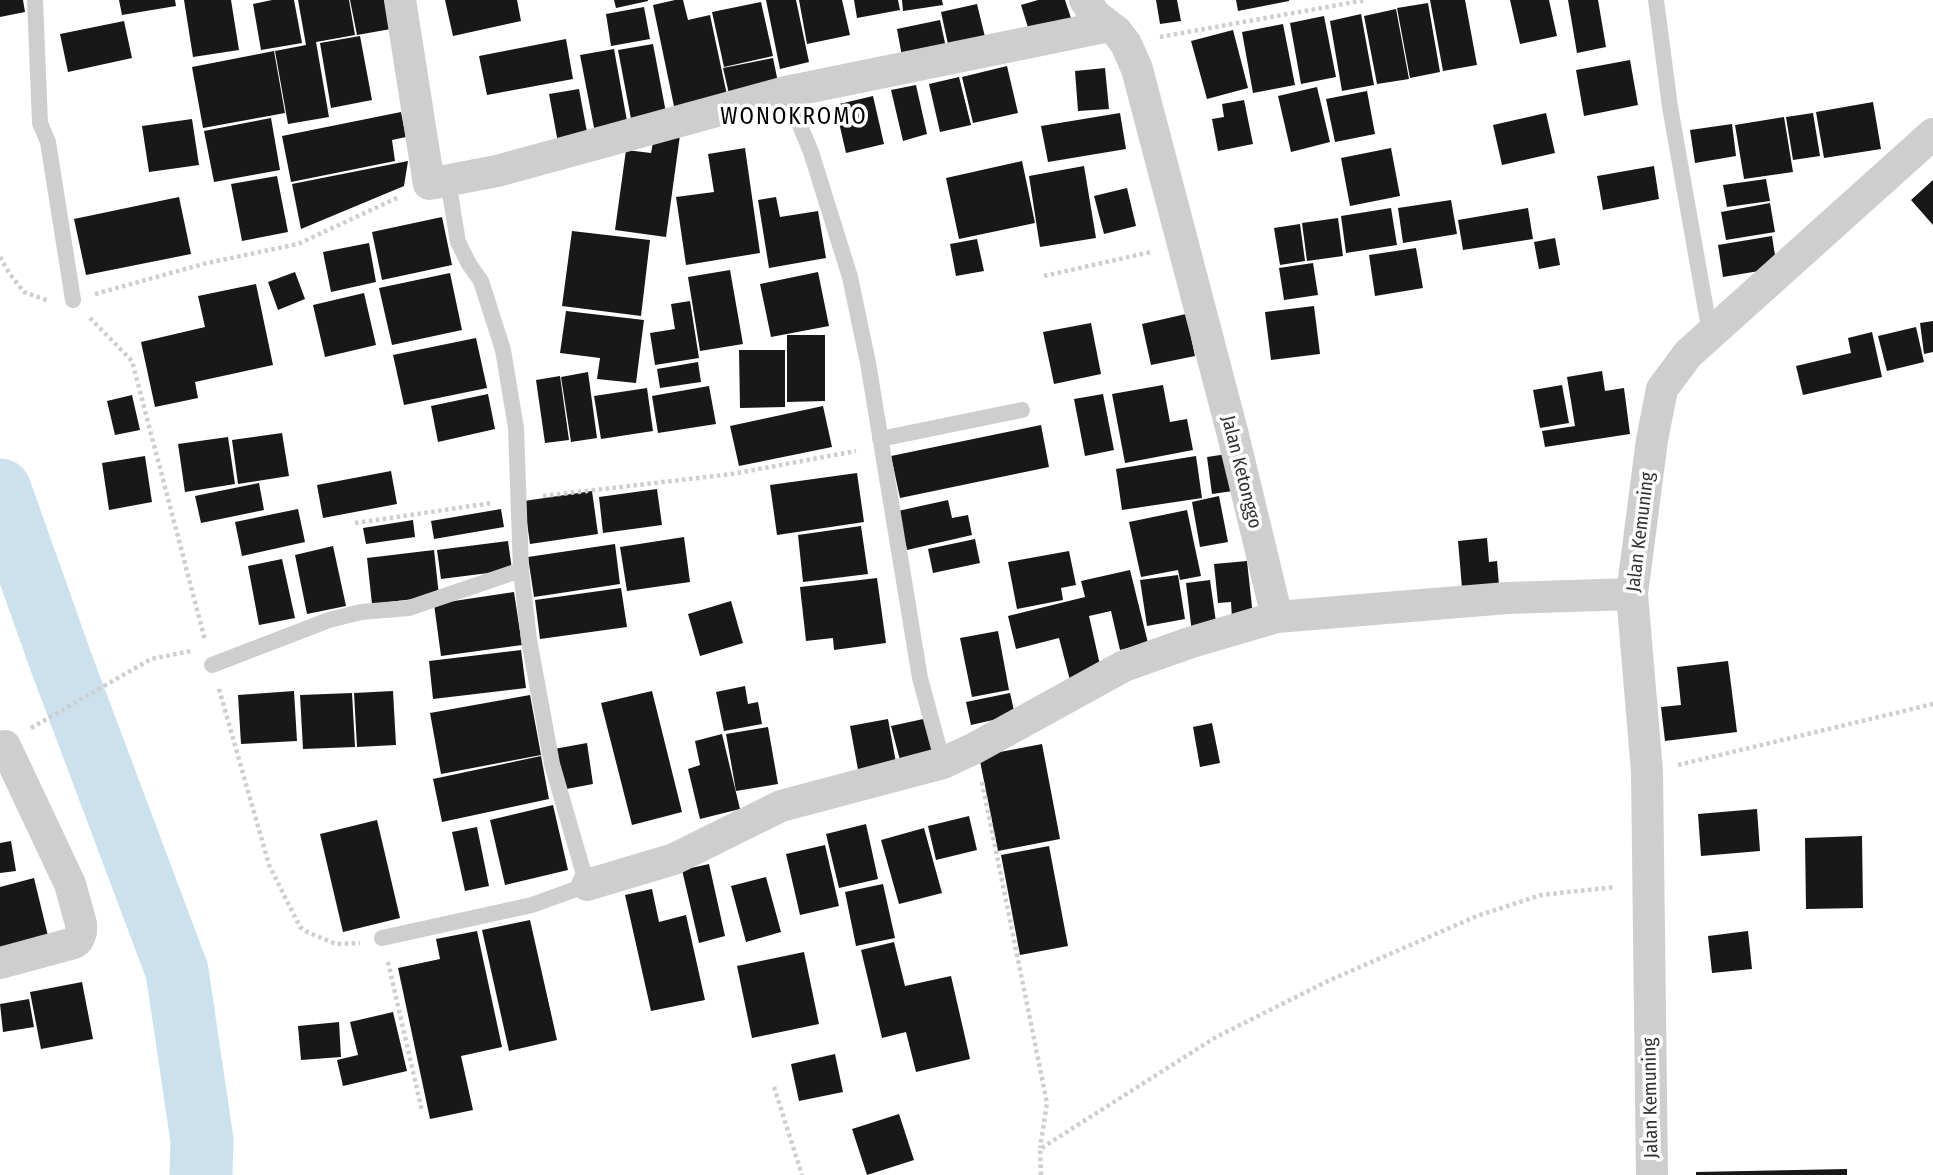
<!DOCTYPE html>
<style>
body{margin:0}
canvas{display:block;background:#fff}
</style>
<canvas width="1933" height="1175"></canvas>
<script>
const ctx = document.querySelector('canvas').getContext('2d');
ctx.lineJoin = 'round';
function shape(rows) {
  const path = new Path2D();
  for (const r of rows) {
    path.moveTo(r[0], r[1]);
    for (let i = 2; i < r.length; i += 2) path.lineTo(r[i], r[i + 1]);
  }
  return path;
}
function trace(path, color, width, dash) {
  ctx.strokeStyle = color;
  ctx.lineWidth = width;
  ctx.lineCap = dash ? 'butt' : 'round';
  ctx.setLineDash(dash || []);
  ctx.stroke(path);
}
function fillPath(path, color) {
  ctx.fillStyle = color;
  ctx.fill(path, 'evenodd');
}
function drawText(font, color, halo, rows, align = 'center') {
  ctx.font = font + ' "Fira Sans Condensed",sans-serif';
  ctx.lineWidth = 7;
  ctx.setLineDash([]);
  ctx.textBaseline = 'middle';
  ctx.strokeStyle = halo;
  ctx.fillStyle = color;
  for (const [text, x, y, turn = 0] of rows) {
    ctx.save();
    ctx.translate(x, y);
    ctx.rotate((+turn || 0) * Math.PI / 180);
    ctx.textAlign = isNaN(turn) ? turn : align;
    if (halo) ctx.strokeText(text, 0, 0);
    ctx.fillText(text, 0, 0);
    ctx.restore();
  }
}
trace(shape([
 [0,490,61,662,177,971,202,1140,201,1175]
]), '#cbe2ee', 63);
fillPath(shape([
 [0,0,23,0,25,12,0,17],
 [119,0,175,0,176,6,122,15],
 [184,0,231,0,239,50,193,57],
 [272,0,294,0,302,43,261,50,253,4],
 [298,0,349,0,355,35,316,42,329,117,288,124,275,51,306,45],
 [350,0,386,0,391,29,357,35],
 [445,0,517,0,521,21,453,36],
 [614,0,648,0,648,1,616,8],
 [675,0,683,0,688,20,710,15,728,100,675,111,653,5],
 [766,0,796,0,809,62,780,69],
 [799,0,842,0,850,35,807,44],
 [854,0,898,0,900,10,857,18],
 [902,0,942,0,943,5,903,11],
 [1038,0,1065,0,1073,24,1031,37,1021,5],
 [1156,0,1177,0,1181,21,1160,24],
 [1236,0,1289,0,1289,1,1238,11],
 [1430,0,1465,0,1477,65,1443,71],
 [1510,0,1549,0,1557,36,1520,44],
 [1568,0,1598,0,1606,47,1577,53],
 [761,2,773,56,724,67,712,12],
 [1428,3,1440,72,1410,78,1397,8],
 [977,4,986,41,949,49,941,12],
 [644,7,650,39,611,46,606,14],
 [1396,9,1409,79,1377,84,1364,16],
 [1361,14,1374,85,1342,91,1330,21],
 [1324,16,1336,77,1301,84,1290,23],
 [940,20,947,52,903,62,897,29],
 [124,21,132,58,68,72,60,34],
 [1283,24,1295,85,1253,93,1242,32],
 [1233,30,1248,88,1207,99,1191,41],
 [360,36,372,100,331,108,320,43],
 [566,39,573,79,487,95,479,56],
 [653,44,667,118,632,124,618,50],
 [614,49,629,132,596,138,580,55],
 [274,51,285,113,203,128,192,67],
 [773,58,780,92,731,102,723,68],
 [1630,60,1638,105,1584,116,1576,70],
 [1007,66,1018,113,973,123,962,77],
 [1105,68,1109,109,1078,111,1075,71],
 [959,77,971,125,940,132,929,84],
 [916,85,927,134,903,141,891,90],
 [1317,87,1330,142,1291,152,1278,96],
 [579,89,589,143,559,148,549,94],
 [1367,91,1375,134,1335,142,1326,99],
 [873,96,884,144,846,153,835,105],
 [1244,100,1253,144,1218,151,1212,119,1224,117,1222,104],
 [1873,102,1881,149,1824,158,1816,112],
 [401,112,406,137,392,140,395,161,291,182,282,136],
 [1120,113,1126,149,1048,162,1041,126],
 [1546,113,1555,153,1502,165,1493,125],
 [1813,113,1820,156,1793,160,1786,117],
 [1784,117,1793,172,1744,179,1735,125],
 [271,118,280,170,214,182,204,131],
 [192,119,199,165,149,172,142,126],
 [1732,124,1736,156,1695,163,1690,130],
 [655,132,680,135,666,237,615,230,626,150,651,153],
 [745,148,760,253,686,265,676,197,714,192,708,154],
 [1391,148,1400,196,1350,206,1341,158],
 [408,161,404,186,301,229,292,184],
 [1022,161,1035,223,959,239,946,178],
 [1084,166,1096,238,1040,247,1029,176],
 [1654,166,1659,199,1603,210,1597,176],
 [277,176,288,232,242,241,231,184],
 [1766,179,1770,201,1727,207,1723,185],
 [1933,180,1933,225,1911,200],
 [1127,188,1136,226,1104,234,1094,196],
 [179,197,191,254,86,275,74,219],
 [776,197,780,217,818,211,826,258,769,268,758,200],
 [1451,200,1457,234,1403,243,1398,208],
 [1770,203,1775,232,1726,240,1721,212],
 [1391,208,1397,245,1346,253,1341,216],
 [1528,208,1533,239,1463,250,1458,220],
 [442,217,452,265,382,280,372,232],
 [1338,218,1343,256,1307,261,1302,223],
 [1300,224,1305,261,1280,265,1274,228],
 [572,231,650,240,641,316,562,306],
 [1772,236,1777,268,1723,277,1718,245],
 [1555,238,1560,265,1539,269,1534,242],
 [977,239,984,271,956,276,950,244],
 [369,243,376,282,331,292,323,252],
 [1416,248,1423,288,1375,296,1369,255],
 [1313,263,1318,295,1284,300,1279,268],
 [730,270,743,344,700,351,688,277],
 [295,272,305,299,278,310,268,282],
 [818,272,829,326,771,337,760,284],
 [450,273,462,330,392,345,379,288],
 [256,284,273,365,195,382,198,398,155,407,141,342,205,327,198,296],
 [364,293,376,345,325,357,313,305],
 [690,301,699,358,655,365,650,333,675,329,671,304],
 [1314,306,1320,354,1271,360,1265,312],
 [566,311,644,320,636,383,597,379,600,358,560,353],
 [1186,314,1195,356,1151,365,1142,324],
 [1933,321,1933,352,1924,354,1920,323],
 [1091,323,1101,374,1054,384,1043,332],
 [1916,327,1924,362,1887,371,1878,336],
 [1872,332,1882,377,1803,395,1796,366,1851,353,1848,338],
 [787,335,825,335,825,401,787,402],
 [476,338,487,388,404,405,393,355],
 [739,350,785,350,785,407,740,408],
 [698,362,701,382,660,388,657,369],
 [1602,371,1605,391,1624,388,1630,434,1545,447,1542,431,1575,426,1567,377],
 [588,372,597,438,571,442,561,377],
 [560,376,569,440,545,443,536,380],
 [1163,385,1170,422,1187,419,1193,450,1125,463,1112,394],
 [1562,385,1569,423,1540,428,1533,390],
 [709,386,716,424,658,433,652,396],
 [647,388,653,431,601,439,594,396],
 [488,394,495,429,438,442,431,406],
 [1103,394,1114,450,1085,456,1074,399],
 [132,395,140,430,115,435,107,401],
 [823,406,832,447,739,466,730,426],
 [1041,425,1049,467,900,498,891,456],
 [282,433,289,476,238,484,232,440],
 [228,437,235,484,185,492,178,444],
 [1227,454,1233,491,1212,494,1207,457],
 [145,456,152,502,109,510,102,463],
 [1196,456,1202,498,1122,510,1116,469],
 [391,471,397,504,323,518,317,485],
 [857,473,864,522,777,535,770,485],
 [259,483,264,510,201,523,195,496],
 [657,489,662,525,603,533,599,497],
 [592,491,598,534,530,544,524,501],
 [1219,496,1228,542,1200,547,1192,502],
 [948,500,952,518,968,515,972,535,907,550,898,511],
 [298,509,305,542,242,556,235,522],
 [501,509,504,527,434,539,431,521],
 [1187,510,1201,576,1180,580,1178,570,1141,577,1129,522],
 [413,520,415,537,366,544,363,528],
 [861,526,868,574,803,582,798,535],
 [684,537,690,582,627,591,620,547],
 [1487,538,1489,562,1497,561,1499,585,1462,588,1458,541],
 [975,539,980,563,933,573,928,549],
 [508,541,512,570,441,579,437,550],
 [615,544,620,584,534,597,528,557],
 [333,546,346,606,307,614,295,555],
 [434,550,439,596,372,604,367,558],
 [1069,551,1076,585,1061,588,1063,600,1017,609,1008,562],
 [282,559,295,618,259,625,248,566],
 [1247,561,1253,616,1232,618,1231,602,1218,603,1214,564],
 [1130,570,1148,643,1120,650,1111,611,1089,616,1100,665,1071,684,1059,638,1016,649,1008,616,1085,597,1081,581],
 [1178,575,1185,619,1147,626,1140,580],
 [877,578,886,643,834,650,833,638,806,641,800,587],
 [1210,580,1217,629,1192,633,1186,583],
 [621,588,627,627,540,639,535,600],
 [514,592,522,645,441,656,434,604],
 [731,601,743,643,700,656,688,614],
 [998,631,1009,690,972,697,960,638],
 [521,650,526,688,433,699,429,661],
 [1728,661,1737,732,1665,741,1661,707,1681,705,1677,667],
 [745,686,748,704,758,702,762,724,724,731,716,692],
 [294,691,297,741,241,744,238,695],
 [393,691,396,745,357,747,354,693],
 [652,691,682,812,632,825,601,703],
 [352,693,355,747,303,749,300,695],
 [1010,693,1015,715,971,725,966,702],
 [530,695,541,755,441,774,430,713],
 [928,718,938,760,902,768,891,726],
 [888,719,897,768,859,775,850,726],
 [1212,723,1220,763,1200,767,1193,727],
 [768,727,778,784,736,791,726,734],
 [722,734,740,809,700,819,688,769,700,765,695,741],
 [587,743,593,784,561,790,554,749],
 [1042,744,1060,839,998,851,979,756],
 [541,756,549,799,442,822,433,779],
 [553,805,568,870,505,885,490,820],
 [1757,809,1760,851,1701,856,1698,814],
 [969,816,977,850,936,860,928,826],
 [377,820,400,918,343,932,320,834],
 [866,824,878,879,839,888,826,834],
 [477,827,489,886,465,891,452,832],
 [924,828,942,893,899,904,881,840],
 [1862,836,1863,908,1806,909,1805,838],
 [11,841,16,871,0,873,0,843],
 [825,845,839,906,800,915,786,854],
 [1049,846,1068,946,1020,955,1001,855],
 [709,864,725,936,699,943,682,870],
 [766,877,781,932,746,942,731,886],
 [34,878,48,936,0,948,0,887],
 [883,884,895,938,856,946,845,892],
 [652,889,659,922,686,915,705,1000,651,1011,625,895],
 [530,920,557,1040,509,1051,482,930],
 [477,931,502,1047,461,1056,473,1110,430,1119,398,968,440,959,436,939],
 [1748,931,1752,969,1712,973,1708,936],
 [894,942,905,986,951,976,970,1059,916,1072,906,1032,882,1038,861,950],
 [804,952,819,1024,752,1038,737,966],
 [82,982,93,1039,41,1049,30,992],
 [29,999,34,1027,3,1032,0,1004],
 [393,1012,407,1071,343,1086,337,1060,358,1055,350,1022],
 [339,1022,341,1057,301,1060,298,1026],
 [835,1054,843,1092,799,1101,791,1064],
 [899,1114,914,1160,867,1175,852,1129],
 [1847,1169,1847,1175,1696,1175,1696,1172]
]), '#181818');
trace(shape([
 [1160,37,1366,0],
 [0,257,9,273,24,292,49,301],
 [1044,276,1151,252],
 [95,294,207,263,298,244,399,197],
 [90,318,132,361,205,640],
 [543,496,732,474,856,451],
 [355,523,492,503],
 [219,689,269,865,300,927,307,932,336,944,360,943],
 [31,728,151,659,191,651],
 [1678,765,1933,704],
 [982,782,1047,1103,1040,1148],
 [388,962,422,1111],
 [774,1087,802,1175],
 [1041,1175,1040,1149,1216,1037,1328,981,1477,916,1541,895,1615,887]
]), '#cecece', 4.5, [3.5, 3.5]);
trace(shape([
 [35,0,40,123,48,142,73,300],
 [1656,0,1670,107,1710,333],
 [786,92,811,152,850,277,868,363,920,678,943,763],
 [880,439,1022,410],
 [212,665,329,620,361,612,409,608,521,570],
 [382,938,532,905,587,885,552,764,529,640,521,570,516,428,503,350,481,281,469,264,458,242,448,181]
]), '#cecece', 16);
trace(shape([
 [400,0,429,184,497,171,786,92,1109,26],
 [1085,0,1095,15,1117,32,1126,44,1137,69,1233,435,1277,617,1507,598,1632,594],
 [587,885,674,859,781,806,943,763,975,748,1124,666,1192,642,1277,617],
 [0,963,74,943,78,940,81,932,81,924,70,884,5,746],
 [1652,1175,1647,772,1632,594,1652,440,1662,389,1688,354,1933,134]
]), '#cecece', 32);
drawText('19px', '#313131', '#fff', [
 ["Jalan Ketonggo",1241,472,76],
 ["Jalan Kemuning",1641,532,-83],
 ["Jalan Kemuning",1651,1098,-91]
]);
ctx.letterSpacing = '2px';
drawText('23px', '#000', '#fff', [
 ["WONOKROMO",794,118]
]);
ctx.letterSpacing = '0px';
</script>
